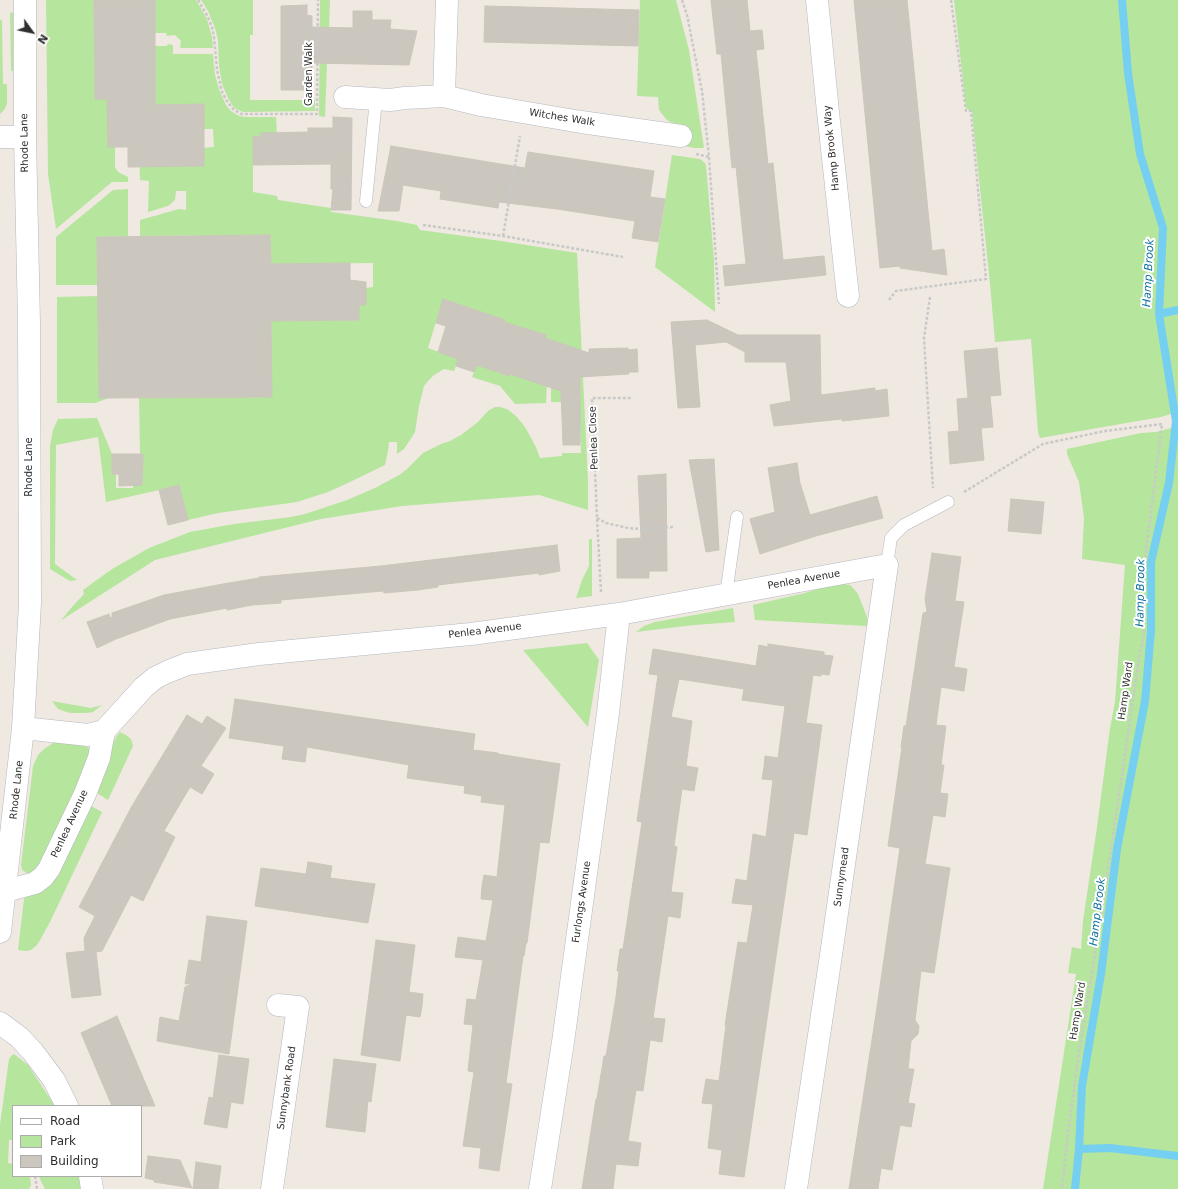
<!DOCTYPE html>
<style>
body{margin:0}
#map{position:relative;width:1178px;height:1189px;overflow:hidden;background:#efe9e1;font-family:"DejaVu Sans",sans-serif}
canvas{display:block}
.legend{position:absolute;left:12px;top:1105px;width:130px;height:72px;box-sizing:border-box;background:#fff;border:1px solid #ababab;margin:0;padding:5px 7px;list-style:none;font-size:12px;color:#2e2e2e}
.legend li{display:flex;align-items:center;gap:8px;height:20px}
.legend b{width:20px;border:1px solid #ababab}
.north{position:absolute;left:12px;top:12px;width:40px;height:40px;-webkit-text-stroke:3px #fff;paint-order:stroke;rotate:123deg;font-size:11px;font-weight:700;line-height:16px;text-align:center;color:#2e2e2e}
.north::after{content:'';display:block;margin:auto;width:14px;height:18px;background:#2e2e2e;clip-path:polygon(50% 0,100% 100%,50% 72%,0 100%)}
</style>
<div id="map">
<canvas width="1178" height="1189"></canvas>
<ul class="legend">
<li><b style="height:5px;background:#fff"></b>Road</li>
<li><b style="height:11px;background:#b6e59e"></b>Park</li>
<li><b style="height:11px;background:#cbc7bf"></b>Building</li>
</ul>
<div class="north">N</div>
</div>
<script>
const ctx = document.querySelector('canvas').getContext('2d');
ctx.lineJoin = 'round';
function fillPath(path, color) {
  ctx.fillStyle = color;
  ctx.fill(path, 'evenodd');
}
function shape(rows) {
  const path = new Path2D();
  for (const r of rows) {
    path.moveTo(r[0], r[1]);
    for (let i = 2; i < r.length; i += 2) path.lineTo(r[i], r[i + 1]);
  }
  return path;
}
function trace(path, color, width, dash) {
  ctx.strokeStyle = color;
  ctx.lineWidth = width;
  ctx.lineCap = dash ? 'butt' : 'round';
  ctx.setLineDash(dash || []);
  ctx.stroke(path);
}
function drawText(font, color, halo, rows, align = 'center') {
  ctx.font = font + ' "DejaVu Sans",sans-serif';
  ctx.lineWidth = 4;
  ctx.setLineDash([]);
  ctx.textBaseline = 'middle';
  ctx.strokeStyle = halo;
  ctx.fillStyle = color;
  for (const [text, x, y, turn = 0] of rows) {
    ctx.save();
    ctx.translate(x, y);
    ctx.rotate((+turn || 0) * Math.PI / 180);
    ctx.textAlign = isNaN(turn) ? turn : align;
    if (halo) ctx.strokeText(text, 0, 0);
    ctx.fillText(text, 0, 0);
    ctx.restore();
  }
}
fillPath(shape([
 [46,0,94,0,95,99,107,99,115,147,115,167,118,172,128,177,128,182,112,182,56,229,48,174],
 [155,0,196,0,207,19,212,37,213,48,180,48,181,41,175,35,167,36,166,33,155,33],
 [201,0,253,0,253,35,250,35,250,100,315,100,315,111,243,112,234,108,228,98,222,84,219,66,218,40,215,28,208,11],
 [320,0,330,0,329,28,332,28,331,63,327,63,325,117,319,116],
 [640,0,676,0,689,50,704,148,695,148,685,146,689,127,670,122,666,119,659,110,658,97,637,96],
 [954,0,1178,0,1178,1189,1043,1189,1076,974,1068,973,1072,947,1081,949,1083,921,1097,827,1110,728,1115,702,1125,565,1082,559,1084,518,1079,482,1067,454,1067,449,1141,433,1156,432,1175,427,1176,421,1174,413,1161,417,1040,438,1038,432,1031,339,995,342,990,284,972,112,966,108],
 [13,12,13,71,11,71,10,13],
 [0,20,2,20,3,84,7,84,7,104,4,110,0,114],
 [168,44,173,45,173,54,213,54,215,75,220,92,226,105,231,111,239,116,246,117,276,117,277,137,271,133,261,133,260,137,253,137,253,192,277,196,278,200,331,208,331,212,397,221,417,225,420,230,501,241,577,253,588,481,588,510,539,495,402,506,321,519,155,560,60,621,58,624,72,607,84,594,83,590,112,569,149,548,190,532,234,524,291,517,305,514,347,500,375,488,399,475,406,470,423,453,441,444,450,441,461,435,478,422,488,411,495,407,500,407,507,409,516,416,525,427,530,436,536,447,540,458,562,456,562,453,581,453,579,402,551,402,551,384,563,363,568,346,545,338,546,335,504,322,504,320,443,299,428,348,458,359,456,366,454,371,444,369,434,375,428,381,424,386,419,406,415,432,410,440,404,449,397,454,397,442,389,442,388,451,385,465,350,482,328,492,297,502,218,513,188,520,179,485,159,490,106,502,98,437,56,445,55,564,77,580,70,581,50,569,50,446,53,430,58,419,97,418,112,454,112,473,116,474,116,488,133,488,133,474,140,454,139,398,272,397,271,301,281,321,359,320,359,305,366,288,373,287,373,263,281,264,271,274,270,235,140,236,140,220,179,209,186,210,186,191,176,191,175,200,168,206,148,212,149,181,140,180,139,146,152,166,203,166,203,148,214,147,213,129,204,129,204,104,155,105,155,46,167,46],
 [672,155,700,159,704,162,706,165,714,260,715,312,655,267],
 [128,189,128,236,97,237,98,285,56,285,56,237,113,190],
 [98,296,99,398,109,398,95,403,57,403,57,297],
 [477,365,509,376,510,374,547,383,546,403,515,404,500,386,472,377],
 [589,539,592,539,592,596,576,598,582,580,589,566],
 [837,583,844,584,850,585,854,589,858,594,867,617,867,626,755,620,753,605,805,593],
 [733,608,735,622,694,625,636,632,644,626,655,622],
 [587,643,599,660,588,727,523,650],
 [52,701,91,708,102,705,93,712,87,713,70,713,58,709],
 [120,732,126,735,131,739,133,746,108,800,92,790,116,737],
 [61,741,83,745,89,748,92,755,47,864,28,874,22,870,21,865,33,766,38,755,44,749,53,743],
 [91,806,102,812,50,922,39,942,36,946,31,950,26,951,18,950,24,899,29,893],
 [14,1054,28,1065,55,1106,13,1106,13,1140,9,1140,8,1163,13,1164,13,1176,30,1176,31,1185,29,1189,0,1189,0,1125,9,1059,12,1055],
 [39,1176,81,1176,84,1189,45,1189,40,1179]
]), '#b6e59e');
trace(shape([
 [1159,314,1178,310],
 [1079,1149,1110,1148,1178,1156],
 [1075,1189,1079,1149,1082,1086,1101,974,1117,849,1145,701,1151,631,1151,562,1169,483,1176,421,1159,314,1163,228,1140,154,1128,73,1122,0]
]), '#75cff0', 8);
const building = shape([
 [94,0,155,0,155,105,204,104,204,166,128,167,128,147,108,147,107,99,95,99,94,0],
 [711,0,747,0,750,31,762,30,764,49,756,50,768,164,773,163,783,260,824,256,826,275,725,286,723,266,746,264,736,167,732,168,721,54,717,54,711,0],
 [854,0,907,0,932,251,944,249,947,275,900,268,900,266,880,268,854,0],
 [307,5,307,15,312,16,312,27,353,28,353,11,372,11,372,20,391,20,390,29,417,31,409,65,312,63,312,79,307,79,307,90,281,90,281,6,307,5],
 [485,6,639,10,638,46,484,42,485,6],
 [333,117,352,118,351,210,331,210,333,189,331,189,331,164,253,165,253,137,260,137,261,133,308,132,308,128,333,128,333,117],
 [391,146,525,168,528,152,654,171,650,197,665,199,658,242,632,238,635,221,557,209,499,202,498,208,440,199,441,191,403,185,399,211,378,211,391,146],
 [270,235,271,264,350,263,350,280,366,282,366,305,359,305,359,320,271,321,272,397,99,398,97,237,270,235],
 [443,299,505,320,504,322,546,335,545,338,589,353,589,349,628,348,628,350,637,349,638,372,628,372,629,374,580,377,580,445,563,445,561,391,510,374,509,376,477,365,474,372,456,366,458,359,438,352,446,326,436,323,443,299],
 [707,320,738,335,820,335,821,395,875,388,875,391,887,389,889,416,842,421,842,419,774,426,770,405,791,401,786,362,745,362,745,352,726,342,695,345,700,407,678,408,671,322,707,320],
 [997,348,1001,395,990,396,993,427,981,428,984,460,950,464,948,432,959,431,957,399,968,398,964,351,997,348],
 [112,454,143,454,142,485,119,486,119,474,112,474,112,454],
 [714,459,719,550,706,552,689,460,714,459],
 [797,463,800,483,810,515,877,496,883,518,816,536,760,554,750,519,775,512,768,468,797,463],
 [666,474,667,571,649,571,649,578,617,578,617,539,641,538,638,476,666,474],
 [179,485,188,520,168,525,159,490,179,485],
 [1011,499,1044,502,1041,534,1008,531,1011,499],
 [557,545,560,571,539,575,539,573,438,585,438,587,418,590,384,593,383,591,281,600,281,603,252,605,227,610,227,608,170,619,116,639,97,648,87,622,109,614,110,618,112,617,112,613,164,595,223,584,259,578,259,577,381,566,557,545],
 [932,553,961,557,955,601,964,602,954,667,967,669,964,691,941,687,936,725,946,726,941,765,944,765,940,793,948,794,945,817,933,815,925,864,950,868,934,973,921,971,915,1020,919,1026,918,1034,911,1041,908,1069,914,1069,908,1103,915,1104,911,1127,900,1125,892,1170,881,1168,878,1189,849,1189,876,1014,900,848,888,846,902,747,901,747,904,726,906,726,923,613,927,612,925,599,932,553],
 [768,644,824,652,824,655,833,656,829,675,821,674,821,676,813,675,806,723,822,725,807,835,794,833,744,1177,719,1174,722,1150,708,1148,713,1104,702,1103,706,1079,719,1081,726,1025,725,1025,738,942,747,943,753,905,732,903,736,879,747,881,753,834,766,837,773,780,762,779,764,767,765,756,778,758,785,706,742,700,744,689,679,679,671,717,692,721,686,766,698,768,694,791,682,789,674,846,677,847,671,892,683,893,680,918,668,916,653,1018,665,1019,662,1042,650,1040,643,1091,636,1090,628,1141,641,1143,638,1166,616,1164,613,1189,582,1189,596,1099,597,1099,604,1056,606,1056,616,997,619,971,617,971,620,949,623,949,642,822,637,821,658,675,649,674,653,649,756,666,759,645,768,647,768,644],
 [235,699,475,734,473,750,498,753,498,754,560,764,549,843,540,842,527,943,526,943,524,956,523,956,506,1083,512,1084,499,1171,479,1168,481,1148,463,1146,474,1072,468,1071,473,1025,464,1024,467,999,476,1000,483,960,455,957,458,937,486,941,493,900,481,899,482,886,484,875,497,877,505,805,481,802,482,796,464,793,465,786,407,778,409,765,307,747,305,762,282,759,284,746,229,738,235,699],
 [187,715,202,724,207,716,226,728,201,766,214,774,202,794,190,787,164,831,175,837,143,901,131,895,102,951,96,952,101,995,72,998,66,953,85,951,84,938,95,916,79,907,132,806,187,715],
 [308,862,332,866,330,878,375,884,368,923,255,906,261,868,306,874,308,862],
 [207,916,247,921,229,1054,157,1041,160,1017,179,1021,185,987,193,983,185,984,189,960,201,962,207,916],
 [376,940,415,945,409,992,423,994,422,1006,420,1017,406,1015,400,1061,361,1055,376,940],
 [117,1016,155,1106,112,1106,81,1033,117,1016],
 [219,1055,249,1059,243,1104,231,1102,227,1128,204,1124,209,1097,213,1098,219,1055],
 [334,1059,376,1064,371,1102,368,1101,365,1132,326,1127,334,1059],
 [148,1156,180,1160,192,1188,154,1182,154,1180,145,1178,148,1156],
 [196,1162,221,1166,218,1189,193,1189,196,1162]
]);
fillPath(building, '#cbc7bf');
trace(building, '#cbc5ba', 1);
const lane = shape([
 [366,201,376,99],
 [887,565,891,538,904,525,948,502],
 [726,594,737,517]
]);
const street = shape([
 [817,0,828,112,848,296],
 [444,96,447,0],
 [345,97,390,100,405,98,444,96,481,105,581,122,681,136],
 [0,137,25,137],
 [23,728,88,735,104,731],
 [6,891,35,883,43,877,49,869,85,794,99,758,104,731,144,687,155,678,167,672,187,664,259,654,471,634,619,614,887,565,831,955,796,1189],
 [0,932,23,728,30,603,29,323,25,137,25,0],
 [0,1023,19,1037,33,1052,54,1080,67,1106],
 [90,1176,92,1189],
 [272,1189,298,1007,278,1005],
 [540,1189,563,1042,608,713,619,614]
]);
trace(lane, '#b4b7c1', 13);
trace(street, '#b4b7c1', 23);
trace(shape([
 [198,0,208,17,212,27,214,37,217,70,222,92,227,101,233,109,241,114,317,114,318,0],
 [682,0,687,15,702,91,709,157,719,304],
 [696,154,709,157],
 [423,225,503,236,623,257],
 [503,236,520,136],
 [930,297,924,338,933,488],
 [889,300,896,291,986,279,971,111,966,111,951,0],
 [964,492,1043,444,1105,431,1162,424,1144,568,1144,634,1139,658,1106,884,1077,1066,1067,1142,1062,1189],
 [597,518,606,523,628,528,641,529,675,527],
 [601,592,597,518,592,398,631,398],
 [35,1176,37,1189]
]), '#c9c9c9', 2.5, [3, 2]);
trace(lane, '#fff', 12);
trace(street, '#fff', 22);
drawText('10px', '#2e2e2e', '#fff', [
 ["Garden Walk",309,74,-90],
 ["Witches Walk",562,118,9],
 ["Rhode Lane",25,143,-91],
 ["Hamp Brook Way",832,148,-96],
 ["Penlea Close",594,438,-92],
 ["Rhode Lane",29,467,-90],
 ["Penlea Avenue",804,580,-10],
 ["Penlea Avenue",485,631,-7],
 ["Hamp Ward",1126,691,-82],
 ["Rhode Lane",17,790,-84],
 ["Penlea Avenue",70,824,-65],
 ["Sunnymead",842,877,-82],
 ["Furlongs Avenue",582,902,-82],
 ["Hamp Ward",1078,1011,-81],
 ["Sunnybank Road",287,1088,-82]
]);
drawText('italic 11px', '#0d6fa3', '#fff', [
 ["Hamp Brook",1149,273,-87],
 ["Hamp Brook",1141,593,-89],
 ["Hamp Brook",1098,912,-83]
]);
</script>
